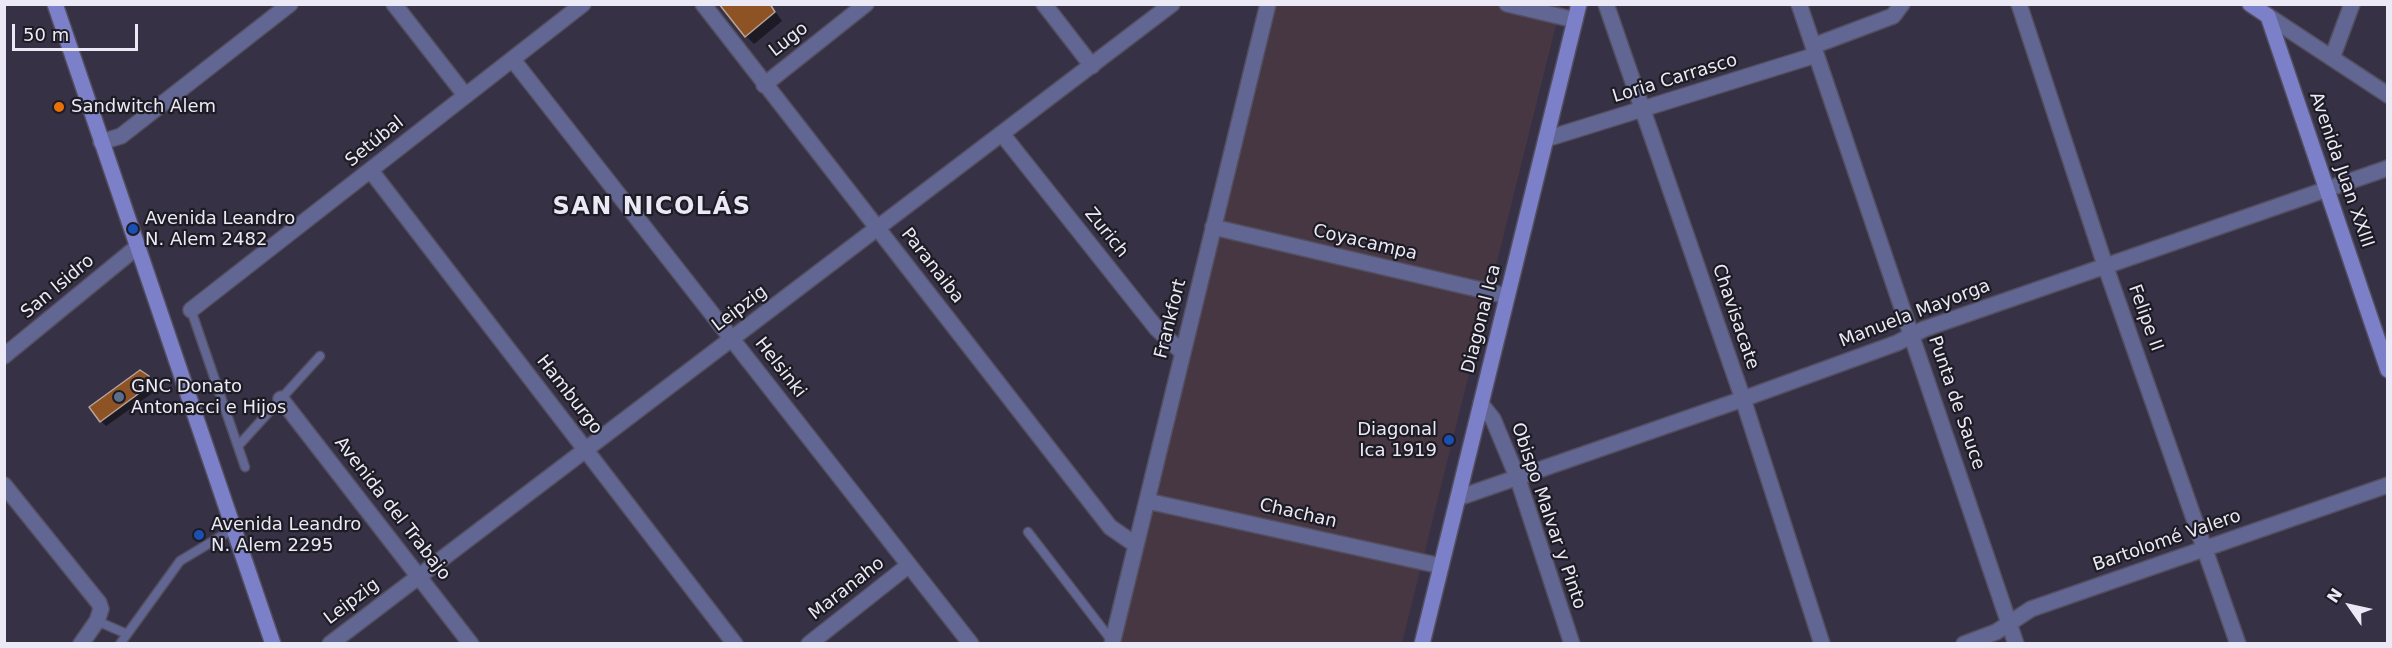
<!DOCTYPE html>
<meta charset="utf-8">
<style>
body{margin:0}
#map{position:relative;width:2392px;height:648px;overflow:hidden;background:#363144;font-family:"DejaVu Sans",sans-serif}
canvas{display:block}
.frame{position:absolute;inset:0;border:6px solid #ebe9f5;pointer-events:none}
.north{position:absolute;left:2320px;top:576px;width:60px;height:60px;-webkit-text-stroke:4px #1d1b23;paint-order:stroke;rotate:304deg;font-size:16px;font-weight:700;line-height:24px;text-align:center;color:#ebe9f5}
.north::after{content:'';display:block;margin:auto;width:21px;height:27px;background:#ebe9f5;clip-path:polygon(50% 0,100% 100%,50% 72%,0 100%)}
.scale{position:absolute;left:12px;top:24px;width:126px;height:27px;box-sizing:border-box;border:3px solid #ebe9f5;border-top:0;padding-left:8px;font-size:18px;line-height:21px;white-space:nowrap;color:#ebe9f5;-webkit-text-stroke:4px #1d1b23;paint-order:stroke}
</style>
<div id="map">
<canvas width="2392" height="648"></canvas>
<div class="frame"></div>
<div class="north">N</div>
<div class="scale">50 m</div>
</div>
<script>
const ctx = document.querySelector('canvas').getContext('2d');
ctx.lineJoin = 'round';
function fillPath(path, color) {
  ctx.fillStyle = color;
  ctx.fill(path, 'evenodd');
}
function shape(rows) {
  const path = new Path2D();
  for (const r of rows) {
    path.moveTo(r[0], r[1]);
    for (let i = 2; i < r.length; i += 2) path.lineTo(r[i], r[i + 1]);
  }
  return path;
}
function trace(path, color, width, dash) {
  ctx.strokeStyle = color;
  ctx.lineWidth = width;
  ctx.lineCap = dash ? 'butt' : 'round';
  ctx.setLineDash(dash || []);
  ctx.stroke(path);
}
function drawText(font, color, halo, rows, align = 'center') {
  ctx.font = font + ' "DejaVu Sans",sans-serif';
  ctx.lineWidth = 4.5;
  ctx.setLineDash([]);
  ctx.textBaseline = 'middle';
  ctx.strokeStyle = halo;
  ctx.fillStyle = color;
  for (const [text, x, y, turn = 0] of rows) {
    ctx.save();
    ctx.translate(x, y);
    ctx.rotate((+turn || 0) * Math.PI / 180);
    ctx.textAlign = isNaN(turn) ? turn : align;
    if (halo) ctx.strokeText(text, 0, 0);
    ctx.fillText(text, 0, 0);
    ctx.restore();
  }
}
fillPath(shape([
 [1273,5,1561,5,1402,643,1116,644]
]), '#473743');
fillPath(shape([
 [770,4,782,21,754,44,746,36],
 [148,377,154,383,154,392,106,426,101,421]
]), '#0007');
const building = shape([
 [719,4,770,4,775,12,745,37,719,4],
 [140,370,149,376,149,386,100,422,89,407,140,370]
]);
fillPath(building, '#8e5325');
trace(building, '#baa496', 1.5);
const lane = shape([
 [191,310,245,467],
 [238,446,320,356],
 [1028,532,1112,641],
 [97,621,127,634],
 [120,644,180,561,233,529]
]);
const street = shape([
 [394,4,465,95],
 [703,4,1110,527,1136,545],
 [1044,4,1092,66],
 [1507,4,1575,20],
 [1606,4,1743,399,1822,644],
 [1799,4,2016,644],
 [2019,4,2105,265,2238,644],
 [2268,16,2388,95],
 [1813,46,1893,16,1902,4],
 [2332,58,2352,4],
 [513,60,971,644],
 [764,85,866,4],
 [1002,134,1157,329,1183,353],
 [1546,139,1816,55],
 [101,142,121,136,290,4],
 [371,171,735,644],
 [1213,227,1507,296],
 [191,310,583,4],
 [4,356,137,247],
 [281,399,471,644],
 [1481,404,1493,419,1518,479,1572,644],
 [4,485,99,603,101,609,97,621,81,644],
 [1458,498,1743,399,1897,343,1924,329,2388,168],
 [1147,501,1441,566],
 [330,644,1172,4],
 [809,644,909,565],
 [1112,644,1268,4],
 [1964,644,1996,632,2031,609,2388,485]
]);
const secondary = shape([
 [55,4,273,644],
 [2250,4,2268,16,2388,370],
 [1422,644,1579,4]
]);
trace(lane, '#534e60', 11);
trace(street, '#534e60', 18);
trace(secondary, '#534e60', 18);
trace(lane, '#626693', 8);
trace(street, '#626693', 15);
trace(secondary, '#7c80c8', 15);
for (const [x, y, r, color] of [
 [59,107,6,"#e8710a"],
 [133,229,6,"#1a4fb4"],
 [119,397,6,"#5c6f8a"],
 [1449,440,6,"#1a4fb4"],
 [199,535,6,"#1a4fb4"]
]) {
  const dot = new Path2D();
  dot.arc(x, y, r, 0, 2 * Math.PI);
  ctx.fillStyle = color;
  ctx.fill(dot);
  trace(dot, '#1d1b23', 2);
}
drawText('18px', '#ebe9f5', '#1d1b23', [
 ["Lugo",789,40,-38],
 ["Loria Carrasco",1675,79,-17],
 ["Setúbal",375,142,-39],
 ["Avenida Juan XXIII",2341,170,71],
 ["Zurich",1106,233,51],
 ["Coyacampa",1365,243,13],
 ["Paranaiba",932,266,52],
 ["San Isidro",58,287,-40],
 ["Leipzig",740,309,-37],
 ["Manuela Mayorga",1915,314,-21],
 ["Chavisacate",1735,317,71],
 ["Felipe II",2145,318,70],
 ["Frankfort",1171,319,-76],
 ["Diagonal Ica",1482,319,-76],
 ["Helsinki",780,368,52],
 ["Hamburgo",569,395,52],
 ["Punta de Sauce",1956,403,71],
 ["Avenida del Trabajo",392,509,52],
 ["Chachan",1298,514,13],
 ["Obispo Malvar y Pinto",1548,516,71],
 ["Bartolomé Valero",2167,541,-19],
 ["Maranaho",847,589,-38],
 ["Leipzig",352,602,-37]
]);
drawText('18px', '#ebe9f5', '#1d1b23', [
 ["Sandwitch Alem",71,107],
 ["Avenida Leandro",145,219],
 ["N. Alem 2482",145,240],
 ["GNC Donato",131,387],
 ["Antonacci e Hijos",131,408],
 ["Diagonal",1437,430,"right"],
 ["Ica 1919",1437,451,"right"],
 ["Avenida Leandro",211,525],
 ["N. Alem 2295",211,546]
], 'left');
ctx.letterSpacing = '1.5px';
drawText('bold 24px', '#ebe9f5', '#1d1b23', [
 ["SAN NICOLÁS",652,208]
]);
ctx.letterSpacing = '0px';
</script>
